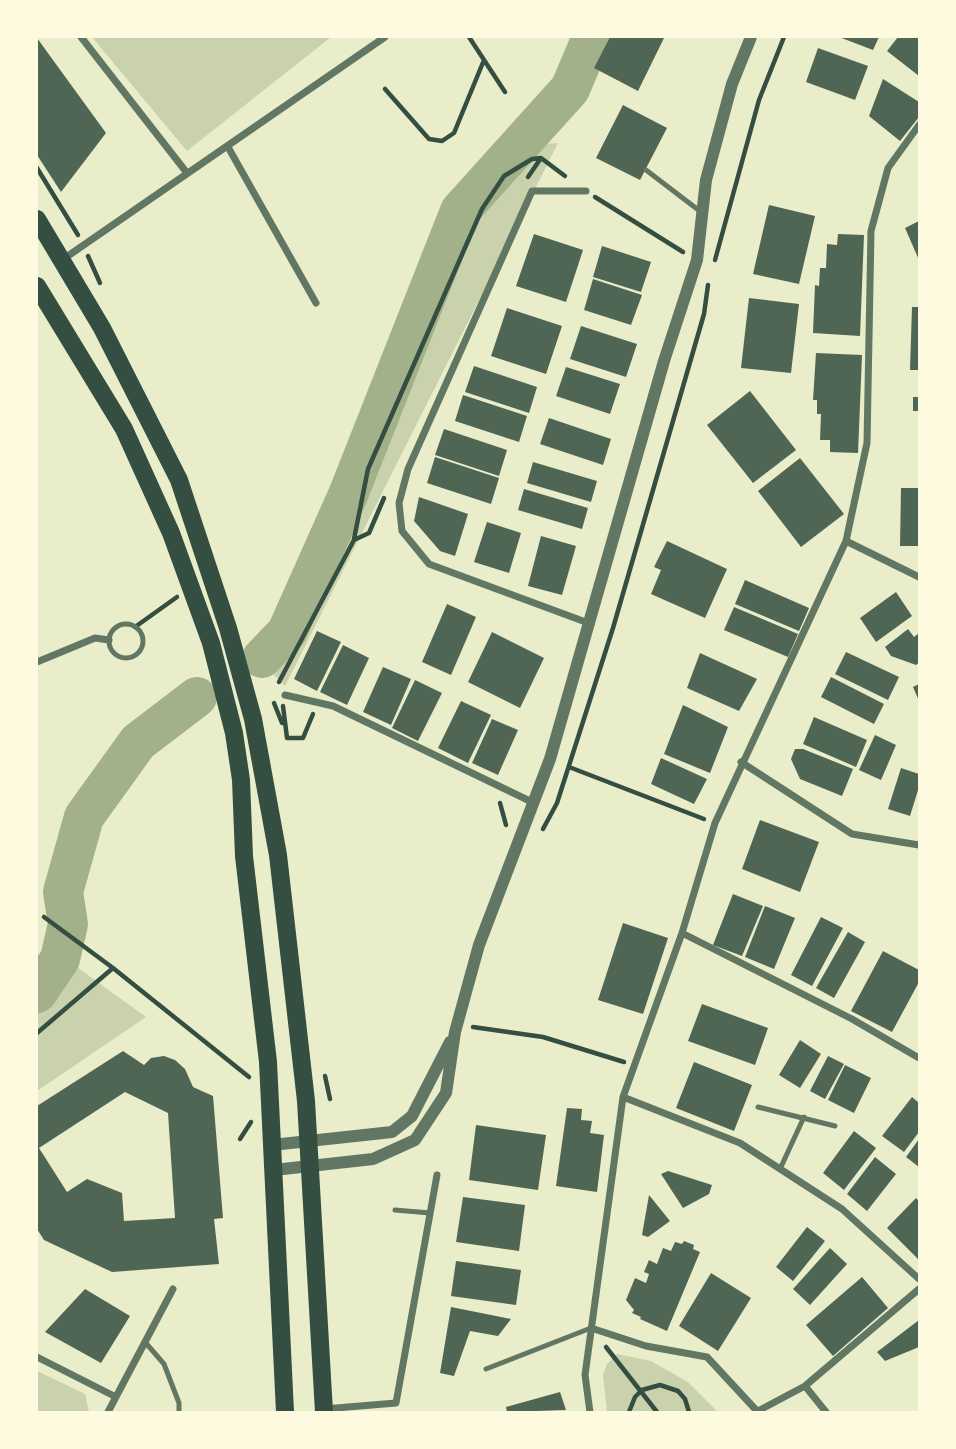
<!DOCTYPE html>
<style>
body{margin:0}
#map{position:relative;width:956px;height:1449px;overflow:hidden;background:#e9edc9;font-family:Inter,sans-serif}
canvas{display:block}
.frame{position:absolute;inset:0;border:38px solid #fefae0;pointer-events:none}
</style>
<div id="map">
<canvas width="956" height="1449"></canvas>
<div class="frame"></div>
</div>
<script>
const ctx = document.querySelector('canvas').getContext('2d');
ctx.lineJoin = 'round';
function fillPath(path, color) {
  ctx.fillStyle = color;
  ctx.fill(path, 'evenodd');
}
function shape(rows) {
  const path = new Path2D();
  for (const r of rows) {
    if (r.length === 3) {
      path.moveTo(r[0] + r[2], r[1]);
      path.arc(r[0], r[1], r[2], 0, 2 * Math.PI);
      continue;
    }
    path.moveTo(r[0], r[1]);
    for (let i = 2; i < r.length; i += 2) path.lineTo(r[i], r[i + 1]);
  }
  return path;
}
function trace(path, color, width, dash) {
  ctx.strokeStyle = color;
  ctx.lineWidth = width;
  ctx.lineCap = dash ? 'butt' : 'round';
  ctx.setLineDash(dash || []);
  ctx.stroke(path);
}
fillPath(shape([
 [92,37,331,37,187,151],
 [558,143,285,686,269,670,468,219,531,145],
 [56,952,146,1017,37,1091,37,974],
 [617,1354,651,1361,688,1382,718,1412,607,1412,603,1375,607,1364],
 [37,1371,85,1394,89,1412,37,1412]
]), '#cad2ad');
trace(shape([
 [262,658,287,632,348,495,460,211,570,89,592,37],
 [37,993,60,959,68,924,63,892,84,817,138,742,197,697]
]), '#a3b18a', 40);
fillPath(shape([
 [610,37,664,38,638,91,594,68],
 [839,37,879,37,873,50],
 [898,37,919,37,919,76,887,51],
 [37,38,106,133,61,192,37,155],
 [818,48,868,66,855,100,806,82],
 [883,79,919,102,919,117,900,141,869,116],
 [623,105,667,128,640,180,596,158],
 [769,205,815,216,799,284,753,274],
 [919,221,919,260,905,228],
 [534,234,583,250,566,302,516,286],
 [838,234,864,235,860,336,813,333,815,285,819,286,820,268,826,268,827,244,837,245],
 [602,246,651,262,641,292,593,277],
 [593,279,642,295,631,325,584,310],
 [749,298,799,304,791,373,741,368],
 [912,307,919,307,919,370,910,370],
 [507,308,562,326,546,374,491,356],
 [581,326,637,344,626,377,570,359],
 [816,353,862,355,858,453,830,452,830,440,820,440,821,414,817,414,817,400,813,400],
 [474,366,537,387,529,413,465,392],
 [566,367,620,384,610,414,556,396],
 [750,391,796,450,753,483,707,425],
 [463,395,527,416,519,442,455,421],
 [913,397,919,397,919,411,913,411],
 [549,418,611,439,603,465,540,444],
 [444,429,507,450,499,476,435,455],
 [435,457,499,478,491,504,427,483],
 [800,458,844,514,801,547,758,491],
 [533,462,597,481,591,502,527,483],
 [901,488,919,488,919,546,900,546],
 [524,489,588,508,582,529,518,510],
 [419,497,468,514,455,556,440,551,414,521],
 [487,522,521,533,509,573,474,562],
 [541,536,576,546,562,595,528,586],
 [667,541,727,569,705,618,651,594,661,570,654,567],
 [745,580,809,608,799,631,735,604],
 [896,592,912,616,876,642,860,618],
 [447,604,476,617,451,675,422,662],
 [734,607,798,634,788,657,724,630],
 [908,629,914,637,919,633,919,663,916,665,891,656,885,647],
 [317,631,341,642,317,691,294,679],
 [492,632,544,658,520,708,468,682],
 [343,645,369,658,347,705,320,692],
 [846,652,899,677,888,700,835,674],
 [700,653,757,679,739,711,687,688],
 [383,667,411,679,391,725,363,712],
 [831,677,884,704,874,724,821,697],
 [415,680,442,693,418,741,392,728],
 [919,684,919,701,913,687],
 [461,701,491,715,468,763,438,748],
 [683,705,728,727,710,773,664,754],
 [814,717,867,740,856,767,803,744],
 [492,719,518,730,498,775,472,763],
 [875,735,896,745,881,780,859,770],
 [795,749,803,749,853,769,842,796,800,779,791,759],
 [661,758,707,779,694,804,651,784],
 [901,768,919,774,919,787,910,816,888,809],
 [760,820,819,842,800,892,742,869],
 [733,894,763,906,742,956,713,945],
 [765,906,795,918,774,969,745,957],
 [821,917,843,928,812,986,791,975],
 [623,923,668,938,643,1014,598,1000],
 [848,932,865,942,834,998,816,988],
 [883,951,919,970,919,982,892,1032,851,1011],
 [702,1004,768,1028,755,1065,688,1041],
 [800,1040,821,1054,800,1088,779,1075],
 [123,1051,144,1065,151,1058,164,1056,175,1060,185,1069,193,1087,213,1096,223,1218,214,1219,219,1264,112,1272,44,1240,37,1229,37,1106],
 [125,1092,168,1113,175,1218,124,1221,122,1193,87,1179,67,1192,39,1148],
 [828,1056,844,1064,825,1099,810,1091],
 [694,1062,752,1085,734,1131,676,1108],
 [845,1065,871,1078,854,1113,828,1100],
 [912,1097,919,1103,919,1132,904,1152,882,1136],
 [567,1108,582,1109,581,1120,592,1121,590,1133,604,1135,597,1192,556,1186],
 [476,1125,546,1135,538,1190,469,1180],
 [854,1131,876,1148,844,1190,823,1173],
 [919,1139,919,1167,906,1157],
 [875,1157,896,1174,867,1211,847,1194],
 [668,1171,712,1185,709,1194,683,1208,661,1174],
 [649,1195,670,1221,648,1237,642,1235],
 [463,1197,525,1205,519,1251,456,1242],
 [916,1198,919,1201,919,1260,887,1228],
 [807,1227,825,1241,793,1281,776,1267],
 [684,1241,694,1245,693,1249,700,1252,667,1331,640,1319,641,1317,632,1313,634,1310,626,1300,635,1278,646,1283,649,1274,644,1272,649,1260,657,1264,663,1248,671,1251,675,1242,682,1244],
 [830,1248,847,1264,810,1305,793,1289],
 [456,1261,521,1270,516,1305,451,1296],
 [711,1273,751,1298,718,1351,679,1326],
 [862,1277,888,1308,833,1356,806,1325],
 [85,1289,130,1316,101,1363,45,1332],
 [451,1307,511,1319,498,1336,470,1331,454,1376,440,1373],
 [919,1320,919,1347,885,1361,877,1352],
 [560,1392,566,1410,507,1412,506,1407]
]), '#4f6655');
trace(shape([
 [469,37,505,92],
 [385,89,429,139,442,141,454,133,484,60],
 [37,168,78,235],
 [528,177,541,158],
 [595,197,683,252],
 [88,256,100,283],
 [715,260,759,100,784,37],
 [354,539,368,469,482,209,504,176,532,159,541,158,565,176],
 [135,627,177,597],
 [279,682,354,540,369,533,384,498],
 [274,703,282,723],
 [283,706,287,738,303,738,313,714],
 [569,767,704,819],
 [500,803,506,825],
 [543,829,557,803,613,628,704,314,708,285],
 [44,917,113,968,249,1077],
 [473,1027,543,1037,624,1062],
 [37,1033,113,968],
 [325,1076,330,1099],
 [240,1139,251,1122],
 [606,1347,657,1412],
 [629,1412,635,1397,642,1390,660,1385,678,1391,685,1399,689,1412]
]), '#344e41', 4.5);
trace(shape([
 [646,170,701,212],
 [126,641,17],
 [758,1107,835,1126],
 [780,1169,804,1117],
 [395,1210,430,1213],
 [145,1342,164,1364,179,1403,179,1412],
 [486,1369,591,1328]
]), '#617663', 5);
trace(shape([
 [81,37,187,173],
 [228,147,316,303],
 [586,191,532,191,408,469,399,503,402,531,429,564,591,624],
 [62,260,385,37],
 [846,541,919,577],
 [37,662,95,638,109,640],
 [285,695,333,706,534,803],
 [741,762,852,834,919,845],
 [682,933,852,1019,919,1058],
 [623,1097,740,1143,842,1209,919,1279],
 [591,1328,646,1346,707,1357,757,1411],
 [37,1357,116,1397],
 [805,1386,826,1412],
 [324,1409,396,1403,437,1175],
 [108,1412,173,1289],
 [590,1412,585,1375,623,1097,682,933,715,823,846,541,867,443,871,231,888,168,919,125],
 [756,1412,805,1386,919,1289]
]), '#617663', 7);
trace(shape([
 [272,1145,392,1132,412,1116,450,1042],
 [274,1170,373,1159,415,1140,446,1093,455,1032,479,945,550,759,664,361,697,260,706,180,732,84,751,37]
]), '#617663', 12);
trace(shape([
 [37,219,102,328,179,480,228,628,253,719,278,855,306,1101,324,1412],
 [37,286,124,429,171,533,211,643,234,733,241,780,244,856,268,1062,285,1412]
]), '#344e41', 18);
</script>
